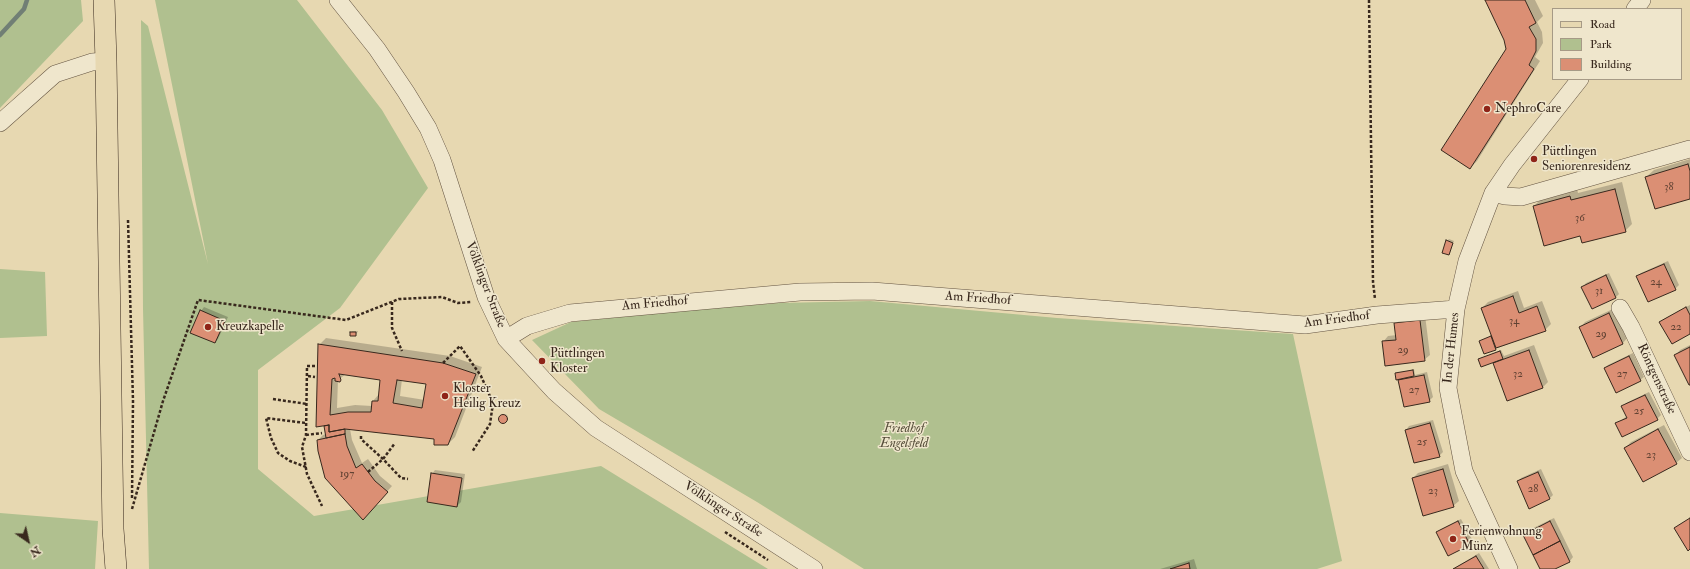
<!DOCTYPE html>
<meta charset="utf-8">
<style>
body{margin:0}
#map{position:relative;width:1690px;height:569px;overflow:hidden;background:#e7d8b1;font-family:"IM FELL Double Pica",serif}
canvas{display:block}
.legend{position:absolute;left:1552px;top:8px;width:130px;height:72px;box-sizing:border-box;background:#efe6cc;border:1px solid #a69a86;margin:0;padding:5px 7px;list-style:none;font-size:12px;color:#38281d}
.legend li{display:flex;align-items:center;gap:8px;height:20px}
.legend b{width:20px;border:1px solid #a69a86}
.north{position:absolute;left:8px;top:521px;width:40px;height:40px;-webkit-text-stroke:3px #efe6cc;paint-order:stroke;rotate:146deg;font-size:11px;font-weight:700;line-height:16px;text-align:center;color:#38281d}
.north::after{content:'';display:block;margin:auto;width:14px;height:18px;background:#38281d;clip-path:polygon(50% 0,100% 100%,50% 72%,0 100%)}
</style>
<div id="map">
<canvas width="1690" height="569"></canvas>
<ul class="legend">
<li><b style="height:5px;background:#e7d8b1"></b>Road</li>
<li><b style="height:11px;background:#b0c08f"></b>Park</li>
<li><b style="height:11px;background:#db8f74"></b>Building</li>
</ul>
<div class="north">N</div>
</div>
<script>
const ctx = document.querySelector('canvas').getContext('2d');
ctx.lineJoin = 'round';
function fillPath(path, color) {
  ctx.fillStyle = color;
  ctx.fill(path, 'evenodd');
}
function shape(rows) {
  const path = new Path2D();
  for (const r of rows) {
    if (r.length === 3) {
      path.moveTo(r[0] + r[2], r[1]);
      path.arc(r[0], r[1], r[2], 0, 2 * Math.PI);
      continue;
    }
    path.moveTo(r[0], r[1]);
    for (let i = 2; i < r.length; i += 2) path.lineTo(r[i], r[i + 1]);
  }
  return path;
}
function trace(path, color, width, dash) {
  ctx.strokeStyle = color;
  ctx.lineWidth = width;
  ctx.lineCap = dash ? 'butt' : 'round';
  ctx.setLineDash(dash || []);
  ctx.stroke(path);
}
function drawText(font, color, halo, rows, align = 'center') {
  ctx.font = font + ' "IM FELL Double Pica",serif';
  ctx.lineWidth = 3;
  ctx.setLineDash([]);
  ctx.textBaseline = 'middle';
  ctx.strokeStyle = halo;
  ctx.fillStyle = color;
  for (const [text, x, y, turn = 0] of rows) {
    ctx.save();
    ctx.translate(x, y);
    ctx.rotate((+turn || 0) * Math.PI / 180);
    ctx.textAlign = isNaN(turn) ? turn : align;
    if (halo) ctx.strokeText(text, 0, 0);
    ctx.fillText(text, 0, 0);
    ctx.restore();
  }
}
fillPath(shape([
 [0,0,81,0,83,21,0,108],
 [155,0,297,0,382,110,428,188,340,308,258,370,258,469,314,516,601,466,768,569,149,569,143,309,141,20,148,26,208,264],
 [0,269,45,272,47,336,0,338],
 [870,301,1057,318,1293,334,1342,561,1317,569,864,569,757,502,599,409,532,340,571,322,681,311,779,303],
 [0,513,98,521,95,569,0,569]
]), '#b0c08f');
fillPath(shape([
 [1486,0,1535,0,1543,16,1537,22,1542,32,1543,43,1535,57,1540,61,1477,161,1470,168,1507,49,1505,40],
 [1690,159,1690,198,1646,177,1654,170],
 [1622,182,1632,224,1625,231,1534,206,1541,199,1577,189,1578,193],
 [1449,239,1454,241,1449,254,1447,241],
 [1668,261,1679,285,1675,289,1637,276,1641,273],
 [1609,273,1619,294,1616,297,1583,287,1586,283],
 [1518,291,1524,308,1542,301,1551,324,1545,330,1495,349,1481,341,1492,336,1482,308,1488,302],
 [1690,305,1690,333,1660,322,1664,319],
 [204,307,228,317,218,339,215,342,201,311],
 [1615,308,1628,337,1623,343,1593,357,1580,328,1585,322],
 [1425,315,1430,355,1424,360,1383,342,1388,336,1397,335,1395,324,1401,318],
 [352,331,358,331,356,335,351,332],
 [326,338,450,356,482,367,455,437,448,444,435,438,350,429,352,440,362,463,368,459,380,476,392,486,368,513,318,440,323,435,326,434,325,426,327,424,319,345],
 [346,374,382,379,379,394,373,401,372,406,355,405,337,408,338,380],
 [402,379,427,383,425,400,400,396],
 [1534,345,1548,382,1543,387,1494,363,1497,360,1479,359,1501,350,1504,356],
 [1690,345,1690,384,1675,356,1680,350],
 [1633,353,1644,377,1640,380,1605,368,1608,365],
 [1414,369,1415,375,1427,372,1433,397,1429,401,1400,381,1402,378,1396,374],
 [1649,392,1661,415,1657,419,1617,423,1627,416,1623,407,1626,403],
 [504,418,4],
 [1433,420,1443,452,1439,456,1406,430,1409,426],
 [1664,425,1682,458,1676,463,1625,448,1631,442],
 [1448,464,1459,501,1453,506,1413,478,1418,473],
 [1541,469,1553,495,1549,499,1518,481,1521,478],
 [435,470,465,474,461,502,457,506,432,474],
 [1554,518,1573,557,1570,561,1553,569,1541,569,1524,535,1527,531],
 [1461,519,1473,541,1469,545,1438,532,1441,529],
 [1479,553,1489,569,1453,569],
 [1194,559,1197,569,1160,569]
]), '#0003');
trace(shape([
 [0,35,24,9,27,0]
]), '#717f75', 4.5);
const building = shape([
 [1485,0,1525,0,1536,23,1529,27,1536,39,1536,51,1529,65,1534,69,1470,169,1441,150,1506,49,1504,40,1485,0],
 [1688,164,1690,171,1690,199,1655,209,1645,177,1688,164],
 [1615,189,1626,232,1582,243,1580,236,1544,246,1533,206,1570,196,1571,200,1615,189],
 [1446,240,1453,243,1449,255,1442,253,1446,240],
 [1664,264,1676,290,1648,302,1636,276,1664,264],
 [1606,275,1616,298,1592,309,1581,287,1606,275],
 [1513,296,1519,313,1537,306,1546,331,1496,348,1481,308,1513,296],
 [1686,307,1690,315,1690,334,1672,344,1659,322,1686,307],
 [200,310,225,321,215,343,190,333,200,310],
 [1609,313,1623,344,1593,358,1579,327,1609,313],
 [1420,320,1425,361,1385,366,1382,341,1396,340,1394,323,1420,320],
 [350,332,356,332,356,336,350,336,350,332],
 [1491,336,1496,350,1484,354,1479,341,1491,336],
 [318,344,443,363,476,374,448,445,434,445,434,439,345,429,329,432,329,425,316,427,318,344],
 [339,374,380,380,378,401,372,401,371,412,348,412,330,415,332,379,335,378,335,381,340,382,341,380,339,374],
 [397,380,426,384,422,408,393,403,397,380],
 [1690,347,1690,385,1689,385,1674,355,1690,347],
 [1529,350,1543,388,1507,401,1493,363,1529,350],
 [1500,351,1503,359,1481,367,1478,359,1500,351],
 [1629,356,1641,381,1616,393,1604,368,1629,356],
 [1413,370,1414,376,1396,380,1395,373,1413,370],
 [1424,375,1430,402,1404,407,1398,380,1424,375],
 [1645,395,1658,420,1622,437,1615,423,1627,418,1621,406,1645,395],
 [503,419,4.5],
 [1430,423,1440,457,1414,463,1405,430,1430,423],
 [329,425,329,432,345,429,345,434,326,438,324,426,329,425],
 [1658,429,1677,464,1643,482,1624,448,1658,429],
 [345,434,347,446,356,468,362,464,375,481,388,492,363,520,325,478,318,451,317,440,345,434],
 [1443,469,1454,507,1423,516,1412,478,1443,469],
 [1538,472,1550,499,1529,509,1517,481,1538,472],
 [431,473,462,478,457,507,427,502,431,473],
 [1690,518,1690,549,1688,551,1674,528,1690,518],
 [1458,521,1470,545,1448,556,1436,532,1458,521],
 [1550,521,1560,541,1533,555,1523,535,1550,521],
 [1560,541,1570,562,1555,569,1540,569,1533,555,1560,541],
 [1476,556,1484,569,1453,569,1476,556],
 [1189,563,1190,569,1170,569,1189,563]
]);
fillPath(building, '#db8f74');
trace(building, '#38281d', 1);
const minor = shape([
 [338,0,377,49,406,92,428,128,442,160,486,297,506,339,554,391,596,428,814,569],
 [1635,9,1642,0],
 [0,123,55,74,92,62,106,61],
 [1493,193,1505,196,1521,197,1690,149],
 [1620,308,1631,327,1690,452],
 [506,339,527,326,570,313,800,292,872,291,1305,325,1377,315,1456,309],
 [1509,569,1464,471,1448,388,1456,309,1467,261,1493,193,1512,165,1580,79]
]);
const major = shape([
 [104,0,106,61,113,529,116,569]
]);
trace(minor, '#645442', 18);
trace(major, '#38281d', 22);
trace(shape([
 [1369,0,1373,282,1375,299],
 [128,220,133,401,132,499],
 [392,302,392,328,402,351],
 [443,363,460,346,481,376,493,403,490,424,472,452],
 [315,366,307,366,306,435,302,447,307,474,322,506],
 [308,376,315,377],
 [273,399,307,404],
 [306,435,322,433],
 [361,436,361,439,383,459,401,478,408,479],
 [306,467,290,461,278,453,271,438,266,418,306,423],
 [368,472,383,459,395,443],
 [132,509,163,401,198,300,346,320,399,299,442,297,458,303,471,302],
 [725,532,768,560]
]), '#38281d', 2.5, [3, 2]);
trace(minor, '#efe6cc', 17);
trace(major, '#e7d8b1', 21);
for (const [x, y, r, color] of [
 [1487,109,4,"#8f2418"],
 [1534,159,4,"#8f2418"],
 [208,327,4,"#8f2418"],
 [542,361,4,"#8f2418"],
 [445,396,4,"#8f2418"],
 [1453,539,4,"#8f2418"]
]) {
  const dot = new Path2D();
  dot.arc(x, y, r, 0, 2 * Math.PI);
  ctx.fillStyle = color;
  ctx.fill(dot);
  trace(dot, '#efe6cc', 1.5);
}
drawText('11px', '#614233', null, [
 ["38",1669,188],
 ["36",1580,219],
 ["24",1656,283],
 ["31",1599,292],
 ["34",1514,322],
 ["22",1676,328],
 ["29",1601,335],
 ["29",1403,351],
 ["32",1518,375],
 ["27",1622,375],
 ["27",1414,391],
 ["25",1639,412],
 ["25",1422,443],
 ["23",1651,456],
 ["197",347,475],
 ["28",1533,490],
 ["23",1433,492]
]);
drawText('13px', '#38281d', '#efe6cc', [
 ["NephroCare",1495,109],
 ["Püttlingen",1542,152],
 ["Seniorenresidenz",1542,167],
 ["Kreuzkapelle",216,327],
 ["Püttlingen",550,354],
 ["Kloster",550,369],
 ["Kloster",453,389],
 ["Heilig Kreuz",453,404],
 ["Ferienwohnung",1461,532],
 ["Münz",1461,547]
], 'left');
drawText('13px', '#38281d', '#efe6cc', [
 ["Völklinger Straße",485,285,69],
 ["Am Friedhof",978,299,4],
 ["Am Friedhof",655,304,-5],
 ["Am Friedhof",1337,320,-7],
 ["In der Humes",1452,348,-84],
 ["Röntgenstraße",1656,379,65],
 ["Völklinger Straße",723,510,33]
]);
drawText('italic 13px', '#564e3a', '#efe6cc', [
 ["Friedhof",904,429],
 ["Engelsfeld",904,444]
]);
</script>
